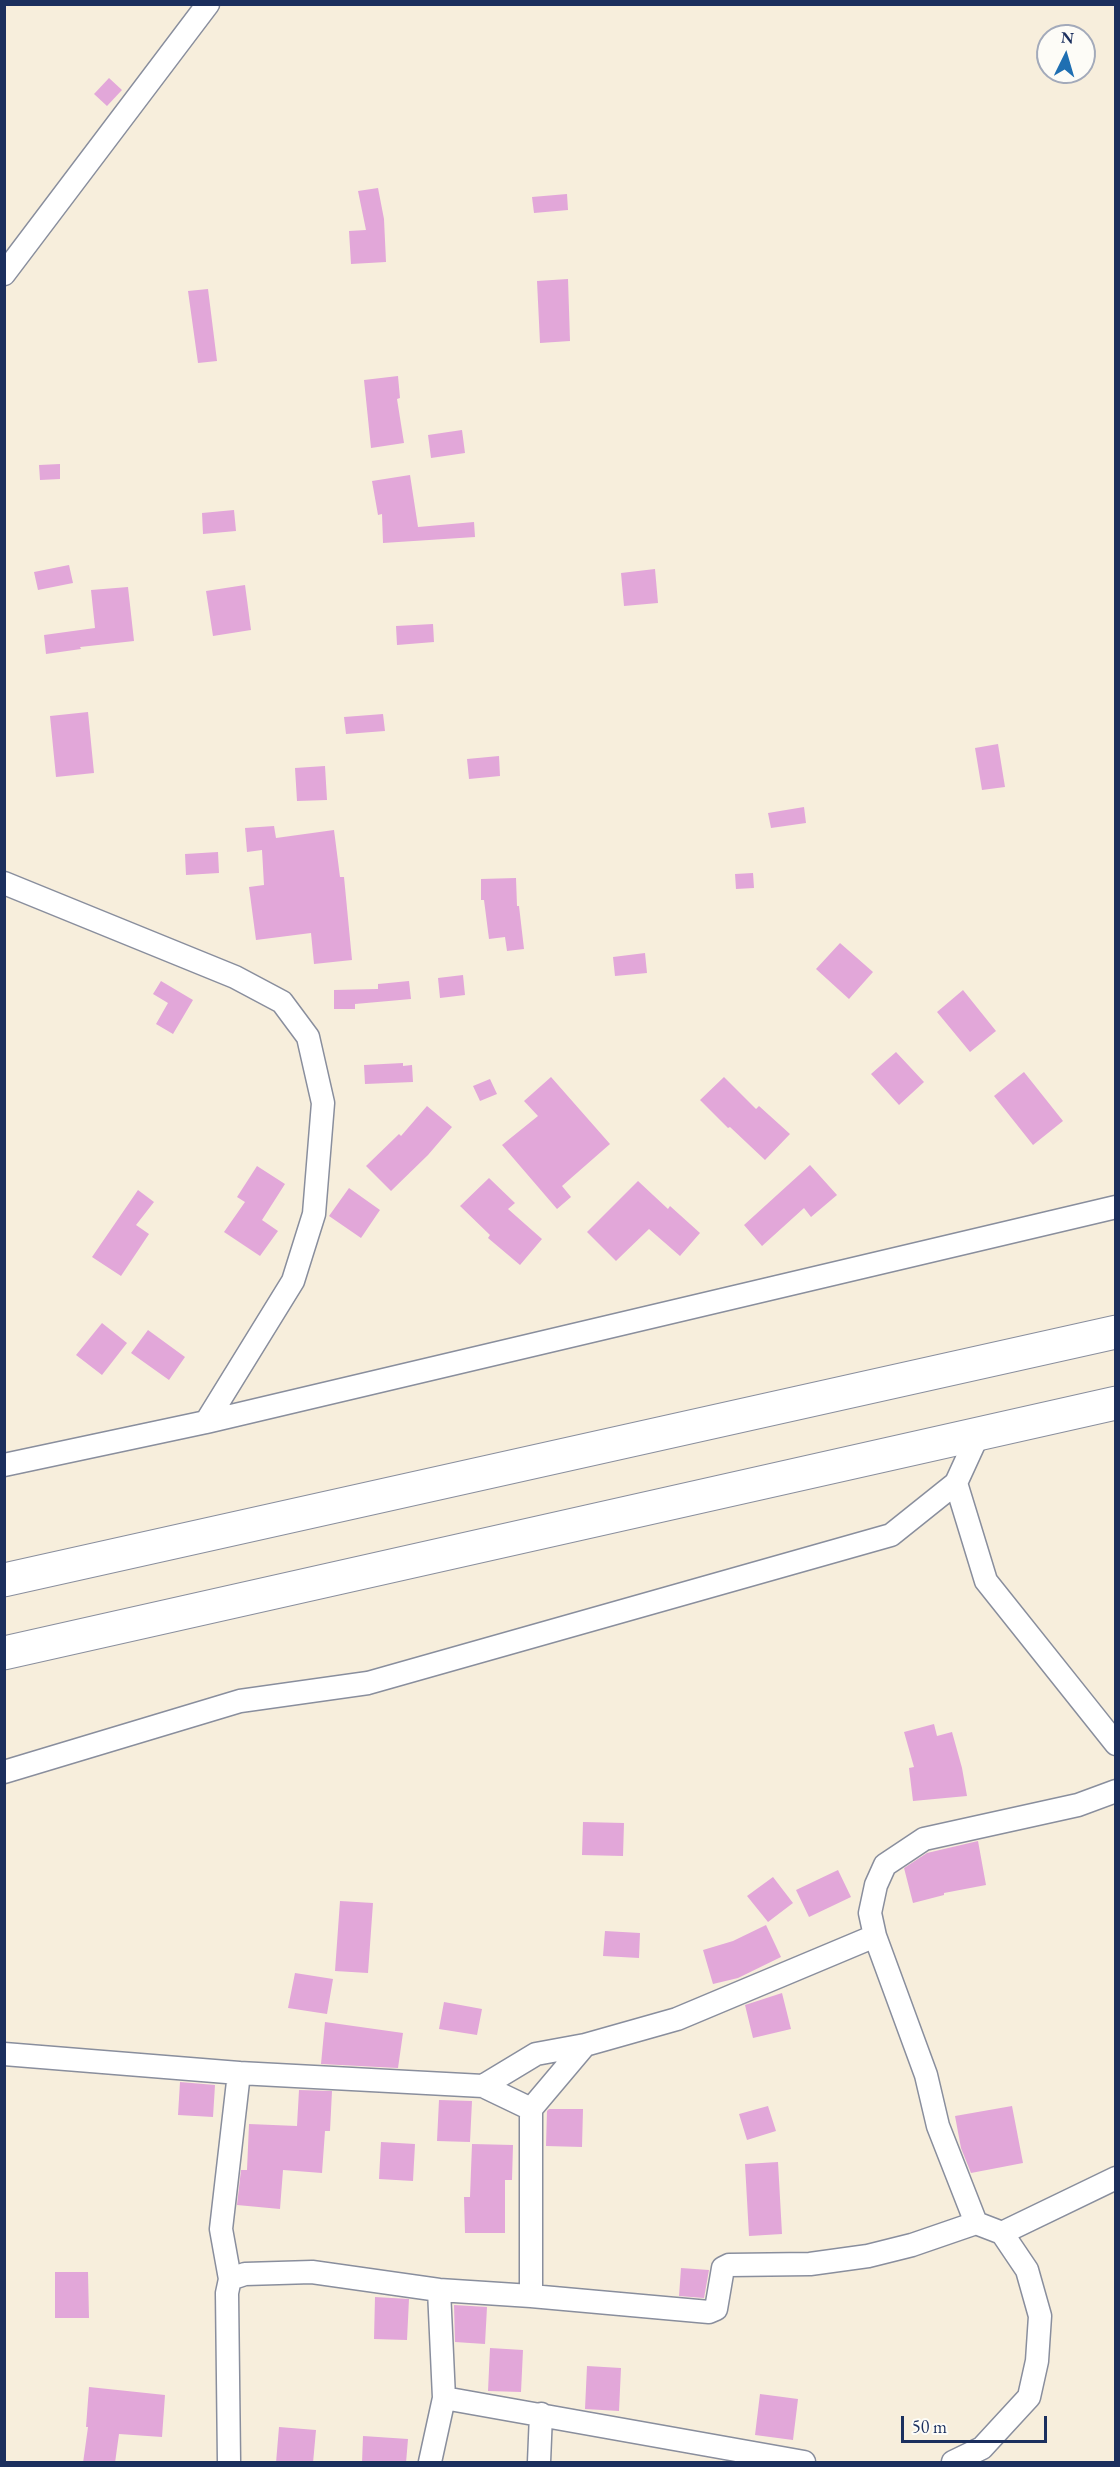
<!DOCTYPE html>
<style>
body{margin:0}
#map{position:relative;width:1120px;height:2467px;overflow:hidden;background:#f7eedc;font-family:"EB Garamond",serif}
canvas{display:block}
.frame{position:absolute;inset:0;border:6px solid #1b2f5e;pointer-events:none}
.north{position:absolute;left:1036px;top:24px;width:60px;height:60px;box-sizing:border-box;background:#fdfcf7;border:2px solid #a3aaba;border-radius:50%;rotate:5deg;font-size:16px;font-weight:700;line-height:24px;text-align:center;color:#1b2f5e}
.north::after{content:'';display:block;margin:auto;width:21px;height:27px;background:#1f6fb2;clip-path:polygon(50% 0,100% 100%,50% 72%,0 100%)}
.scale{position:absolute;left:901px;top:2416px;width:146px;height:27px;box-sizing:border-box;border:3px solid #1b2f5e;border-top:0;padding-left:8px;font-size:18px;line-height:21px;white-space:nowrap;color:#1b2f5e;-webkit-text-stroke:4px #fdfcf7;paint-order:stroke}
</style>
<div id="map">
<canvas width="1120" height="2467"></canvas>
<div class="frame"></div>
<div class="north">N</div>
<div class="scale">50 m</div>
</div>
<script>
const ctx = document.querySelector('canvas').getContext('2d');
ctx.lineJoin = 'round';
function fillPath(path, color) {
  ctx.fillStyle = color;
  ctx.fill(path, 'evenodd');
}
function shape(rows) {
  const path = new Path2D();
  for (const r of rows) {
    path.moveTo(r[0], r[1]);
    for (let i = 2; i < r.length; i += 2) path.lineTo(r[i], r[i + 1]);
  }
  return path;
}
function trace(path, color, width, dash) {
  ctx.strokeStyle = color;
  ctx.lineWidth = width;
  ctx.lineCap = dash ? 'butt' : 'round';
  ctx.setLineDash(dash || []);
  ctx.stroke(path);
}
fillPath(shape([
 [109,78,122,90,107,106,94,94],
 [378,188,384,219,386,262,351,264,349,231,366,230,358,191],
 [567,194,568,210,534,213,532,197],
 [568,279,570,341,540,343,537,281],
 [208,289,217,361,198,363,188,291],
 [398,376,400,398,397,399,404,443,371,448,364,380],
 [462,430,465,453,431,458,428,435],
 [60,464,60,479,40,480,39,465],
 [410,475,418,527,474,522,475,537,383,543,382,514,378,515,372,481],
 [234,510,236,531,203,534,202,513],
 [69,565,73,583,38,590,34,572],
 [655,569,658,603,624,606,621,573],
 [245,585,251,630,213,636,206,591],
 [128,587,134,641,80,647,81,649,46,654,44,635,95,628,91,590],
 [433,624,434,642,397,645,396,626],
 [88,712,94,773,56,777,50,716],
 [383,714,385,731,346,734,344,717],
 [998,744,1005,787,982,790,975,748],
 [499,756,500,776,469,779,467,759],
 [325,766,327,800,297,801,295,768],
 [804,807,806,823,771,828,768,813],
 [274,826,276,838,334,830,340,877,344,877,352,960,314,964,311,933,256,940,249,887,264,885,262,850,247,852,245,828],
 [218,852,219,873,186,875,185,854],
 [753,873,754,888,736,889,735,874],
 [516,878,517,906,519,906,524,949,507,951,505,937,489,939,484,900,481,900,481,879],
 [840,943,873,972,849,999,816,969],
 [645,953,647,973,615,976,613,957],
 [463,975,465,995,440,998,438,978],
 [161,981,193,1000,173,1034,156,1024,168,1003,153,994],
 [409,981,411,999,355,1004,355,1009,334,1009,334,990,378,989,378,984],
 [963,990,996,1031,970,1052,937,1012],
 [896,1052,924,1082,899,1105,871,1074],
 [403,1063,403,1066,412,1065,413,1082,365,1084,364,1065],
 [1024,1072,1063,1121,1033,1145,994,1096],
 [551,1077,610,1144,562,1186,571,1197,557,1209,502,1145,538,1116,524,1101],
 [724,1077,756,1109,759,1106,790,1134,765,1160,730,1127,728,1128,700,1100],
 [490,1079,497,1094,480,1101,473,1086],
 [427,1106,452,1127,428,1155,391,1191,366,1166,399,1134,401,1136],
 [810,1165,837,1195,811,1217,804,1208,762,1246,744,1225],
 [257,1166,285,1184,262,1220,278,1231,260,1256,224,1232,245,1202,237,1197],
 [489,1178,515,1203,508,1209,542,1239,520,1265,488,1238,490,1235,460,1206],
 [638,1181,668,1209,670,1206,700,1233,680,1256,649,1229,616,1261,587,1232],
 [349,1188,380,1210,361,1238,329,1216],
 [138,1190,154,1202,136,1225,149,1234,121,1276,92,1257],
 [102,1323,127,1343,102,1375,76,1355],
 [148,1330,185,1357,169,1380,131,1353],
 [934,1724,937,1736,952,1732,962,1768,967,1796,913,1801,909,1768,914,1767,904,1732],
 [583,1822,624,1823,623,1856,582,1855],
 [978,1841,986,1885,944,1893,944,1895,913,1903,904,1868,927,1853],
 [838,1870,851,1897,809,1917,796,1890],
 [773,1877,793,1903,768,1922,747,1896],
 [340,1901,373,1903,368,1973,335,1971],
 [766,1925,781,1957,738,1978,713,1984,703,1950,733,1941],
 [605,1931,640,1933,639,1958,603,1956],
 [295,1973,333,1979,327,2014,288,2008],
 [782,1993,791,2029,753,2038,745,2005],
 [444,2002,482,2009,477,2035,439,2029],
 [325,2022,403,2033,398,2068,321,2064],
 [180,2082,215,2085,213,2117,178,2115],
 [299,2090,332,2091,330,2131,325,2131,322,2173,283,2170,280,2209,237,2205,241,2170,247,2170,249,2124,297,2126],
 [439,2100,472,2101,470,2142,437,2141],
 [768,2106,776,2131,747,2140,739,2114],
 [1012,2106,1023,2163,971,2173,961,2148,955,2116],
 [549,2109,583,2109,582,2147,546,2146,547,2111],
 [381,2142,415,2144,413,2181,379,2179],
 [472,2144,513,2145,512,2180,505,2180,505,2233,465,2233,464,2197,470,2197],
 [778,2162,782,2234,749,2236,745,2164],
 [681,2268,709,2270,704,2298,679,2296],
 [55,2272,88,2272,89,2318,55,2318],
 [375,2297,409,2299,407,2340,374,2339],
 [454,2305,487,2307,485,2344,455,2342],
 [490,2348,523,2350,521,2392,488,2391],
 [587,2366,621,2368,619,2411,585,2409],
 [89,2387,165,2395,162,2437,119,2434,115,2463,83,2463,88,2427,86,2427],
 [760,2394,798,2399,793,2440,755,2435],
 [279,2427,316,2430,313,2463,276,2463],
 [363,2436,408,2439,406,2463,362,2463]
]), '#e2a7d9');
const minor = shape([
 [4,274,208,4],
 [4,883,235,977,282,1002,308,1037,323,1103,314,1214,293,1281,206,1422],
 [4,1465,206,1422,1116,1207],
 [956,1483,986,1581,1116,1744],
 [4,1772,240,1701,368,1683,891,1535,956,1483,978,1435],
 [1116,1791,1078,1805,924,1839,885,1865,876,1885,870,1913,875,1936,926,2075,938,2126,976,2223,1002,2233,1116,2178],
 [4,2054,239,2073,483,2086,531,2109],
 [483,2086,536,2054,585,2045],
 [230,2279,221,2229,239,2073],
 [439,2290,444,2398,804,2462],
 [531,2296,709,2312,716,2309,723,2268,729,2265,810,2264,868,2256,912,2245,976,2223],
 [229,2462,227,2293,230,2279,245,2274,312,2272,439,2290,531,2296,531,2109,585,2045,677,2019,875,1936],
 [430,2462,444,2398],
 [539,2462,541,2414],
 [953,2462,982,2448,1029,2397,1037,2361,1040,2316,1027,2270,1002,2233]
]);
const motorway = shape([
 [4,1580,1116,1332],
 [4,1653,1116,1403]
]);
trace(minor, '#898e9d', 25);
trace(motorway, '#898e9d', 35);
trace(minor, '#fff', 22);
trace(motorway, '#fff', 33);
</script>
